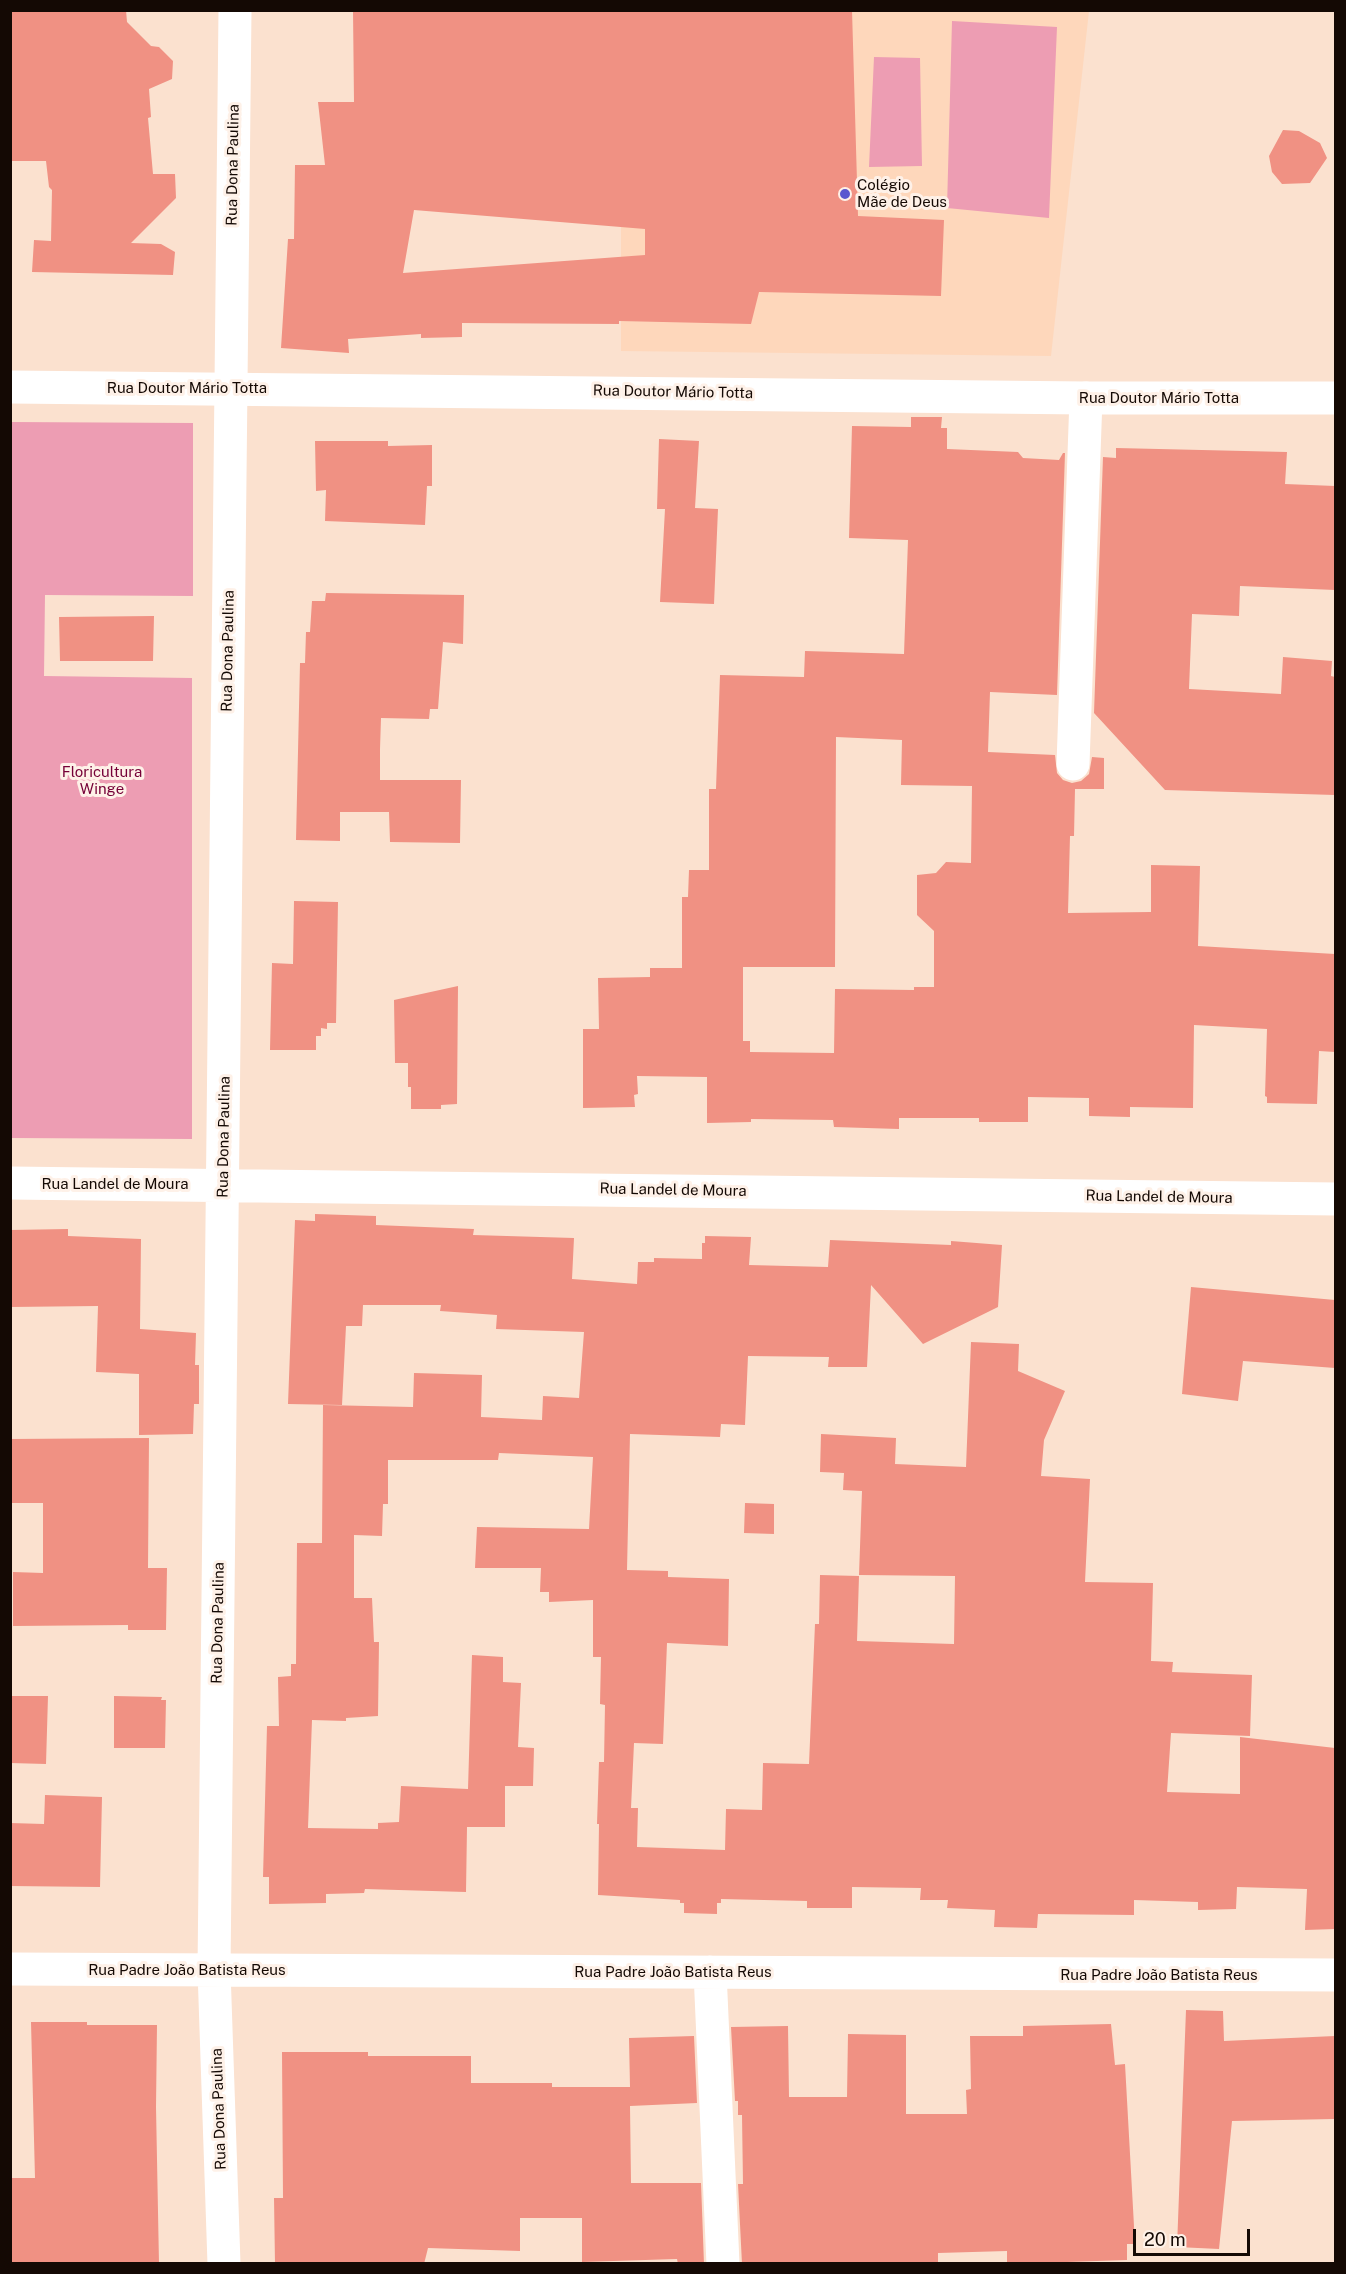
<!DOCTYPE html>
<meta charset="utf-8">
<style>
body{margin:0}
#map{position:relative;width:1346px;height:2274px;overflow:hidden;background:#fbe1cf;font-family:"Public Sans",sans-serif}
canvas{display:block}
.frame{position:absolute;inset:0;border:12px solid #140904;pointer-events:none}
.scale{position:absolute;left:1133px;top:2229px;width:117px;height:27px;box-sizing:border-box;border:3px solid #140904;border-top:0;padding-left:8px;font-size:18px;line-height:21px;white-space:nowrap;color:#140904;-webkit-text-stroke:4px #fef1e8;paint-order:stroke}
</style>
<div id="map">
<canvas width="1346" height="2274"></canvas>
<div class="frame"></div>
<div class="scale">20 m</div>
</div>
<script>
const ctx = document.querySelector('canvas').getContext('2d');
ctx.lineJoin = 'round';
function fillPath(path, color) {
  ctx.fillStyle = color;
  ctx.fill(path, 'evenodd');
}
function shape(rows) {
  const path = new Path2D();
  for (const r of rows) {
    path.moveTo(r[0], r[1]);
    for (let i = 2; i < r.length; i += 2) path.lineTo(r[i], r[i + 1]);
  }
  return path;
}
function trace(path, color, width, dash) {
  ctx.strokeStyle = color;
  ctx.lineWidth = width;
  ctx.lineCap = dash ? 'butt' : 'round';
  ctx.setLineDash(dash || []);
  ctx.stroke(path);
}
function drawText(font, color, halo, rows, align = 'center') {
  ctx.font = font + ' "Public Sans",sans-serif';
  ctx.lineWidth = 6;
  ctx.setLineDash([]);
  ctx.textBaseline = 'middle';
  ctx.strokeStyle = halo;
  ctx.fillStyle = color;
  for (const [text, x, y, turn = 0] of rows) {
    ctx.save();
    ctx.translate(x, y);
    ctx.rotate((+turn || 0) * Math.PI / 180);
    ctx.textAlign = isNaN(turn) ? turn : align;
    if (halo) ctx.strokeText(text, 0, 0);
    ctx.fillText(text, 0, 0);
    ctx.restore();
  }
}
fillPath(shape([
 [621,11,1089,11,1051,356,621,351]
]), '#fed7bb');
fillPath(shape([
 [952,21,1057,27,1049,218,947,208],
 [874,57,920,58,922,166,869,167],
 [11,422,193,423,193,596,45,595,44,676,192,678,192,1139,11,1138]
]), '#ed9db3');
fillPath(shape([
 [126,10,127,22,151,46,159,47,173,61,172,79,149,89,151,117,148,118,153,174,175,174,176,198,131,243,161,244,175,252,173,275,32,272,34,240,51,241,52,190,49,187,46,161,10,161,10,11],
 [353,10,852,10,858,216,944,220,941,296,759,292,751,324,619,321,619,324,462,323,462,337,421,338,421,334,348,339,349,353,281,348,288,239,294,239,295,165,325,165,318,102,354,102],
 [414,210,645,229,645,255,403,273],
 [1283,130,1299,131,1320,143,1327,158,1310,183,1282,184,1272,172,1269,156],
 [911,417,942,417,941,428,947,428,947,449,1018,452,1023,458,1059,460,1063,453,1065,453,1057,695,990,692,988,752,1055,755,1057,773,1063,780,1072,783,1081,781,1089,774,1092,757,1104,758,1104,789,1075,789,1074,836,1070,836,1068,913,1151,912,1151,865,1200,866,1198,946,1335,954,1335,1052,1319,1051,1317,1104,1267,1103,1267,1097,1265,1096,1267,1029,1194,1025,1193,1108,1130,1107,1130,1117,1089,1116,1089,1098,1028,1097,1028,1122,979,1122,979,1118,899,1118,899,1129,834,1127,833,1120,751,1119,751,1122,707,1123,707,1077,637,1076,638,1094,634,1095,635,1107,583,1108,583,1029,599,1029,598,978,650,977,650,968,682,968,682,897,688,897,689,870,709,870,709,789,716,789,720,675,804,677,805,651,904,654,908,540,849,538,852,426,911,427],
 [836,737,902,740,901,785,972,786,971,863,946,862,936,873,917,875,917,915,934,931,934,987,914,987,914,990,835,989,834,1053,750,1052,750,1041,743,1041,743,967,835,967],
 [659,439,699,441,695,508,718,509,714,604,660,602,665,509,657,509],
 [315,441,388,441,388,446,432,445,432,486,427,486,425,525,325,521,326,490,316,491],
 [1116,448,1287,452,1285,484,1335,486,1335,590,1240,586,1239,616,1192,614,1189,689,1281,694,1283,657,1332,661,1331,676,1335,677,1335,795,1165,790,1094,713,1103,457,1116,458],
 [326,593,464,595,463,644,443,642,438,709,430,709,429,719,381,718,380,749,380,780,461,780,460,843,390,842,389,812,340,812,340,841,296,840,300,663,305,663,306,632,310,632,312,601,325,601],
 [154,616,153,661,60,661,59,617],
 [294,901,338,902,336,1023,327,1023,327,1029,321,1028,321,1036,316,1036,316,1050,270,1050,272,963,293,964],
 [458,986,457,1104,441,1105,441,1109,411,1109,411,1087,408,1087,408,1063,395,1063,394,1000],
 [315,1214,376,1216,376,1225,474,1229,473,1235,574,1238,572,1279,637,1284,638,1262,654,1262,654,1258,702,1259,702,1243,705,1243,705,1236,751,1237,749,1265,828,1267,830,1240,951,1245,951,1241,1002,1245,998,1307,923,1344,871,1285,867,1367,828,1367,829,1357,748,1356,745,1425,721,1424,720,1437,630,1434,627,1570,668,1571,668,1577,729,1579,728,1646,667,1643,663,1744,634,1743,631,1808,638,1808,637,1847,725,1850,726,1809,762,1810,763,1763,809,1764,815,1624,819,1624,820,1575,859,1576,857,1641,954,1644,955,1576,859,1575,862,1491,843,1490,844,1473,820,1472,821,1434,896,1438,895,1464,966,1467,971,1342,1019,1344,1018,1371,1065,1391,1044,1440,1041,1476,1090,1479,1085,1582,1153,1583,1151,1661,1173,1662,1172,1672,1252,1675,1250,1736,1171,1733,1167,1792,1240,1794,1240,1737,1335,1748,1335,1929,1305,1930,1307,1889,1237,1887,1236,1909,1198,1910,1198,1902,1134,1900,1134,1915,1038,1914,1037,1928,994,1927,995,1910,947,1908,948,1900,920,1900,921,1888,852,1887,852,1908,807,1908,807,1901,721,1899,721,1903,717,1903,717,1914,684,1913,684,1903,680,1903,680,1900,598,1895,599,1824,597,1824,599,1762,604,1762,605,1705,600,1704,601,1657,593,1657,593,1600,549,1602,549,1592,540,1592,541,1568,475,1568,477,1527,589,1529,593,1457,499,1453,498,1460,388,1460,388,1504,383,1504,382,1536,354,1535,354,1598,372,1598,374,1642,379,1642,378,1716,346,1718,346,1721,312,1720,308,1828,378,1829,378,1823,399,1822,401,1786,468,1789,472,1655,503,1657,503,1682,521,1683,518,1747,534,1748,533,1786,505,1786,505,1827,467,1827,466,1892,365,1889,364,1893,326,1894,326,1903,269,1904,269,1877,263,1877,267,1726,279,1726,278,1677,291,1676,291,1664,296,1664,297,1543,322,1543,323,1405,413,1407,414,1373,482,1375,481,1417,542,1420,543,1396,579,1398,584,1332,496,1329,497,1315,440,1311,441,1305,363,1305,362,1326,346,1326,342,1405,288,1404,295,1220,315,1221],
 [68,1229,68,1236,141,1239,140,1329,196,1333,195,1365,199,1365,199,1404,194,1404,193,1434,139,1435,139,1374,96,1372,98,1306,10,1307,10,1230],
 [1191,1287,1335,1300,1335,1368,1243,1361,1238,1401,1182,1394],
 [149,1438,148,1568,167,1568,166,1630,128,1630,128,1625,13,1626,13,1572,43,1573,43,1503,10,1503,10,1439],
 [745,1503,774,1504,774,1534,744,1533],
 [10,1696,48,1696,46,1764,10,1763],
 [114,1696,162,1697,161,1700,166,1700,165,1748,114,1748],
 [45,1795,102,1797,100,1887,10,1886,10,1823,44,1824],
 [1186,2010,1223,2011,1224,2041,1335,2036,1334,2119,1232,2121,1219,2249,1177,2247],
 [31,2022,87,2022,87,2025,157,2025,156,2107,159,2264,10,2264,10,2178,35,2178],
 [1111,2024,1115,2065,1125,2064,1135,2244,1127,2244,1127,2260,1007,2264,1007,2251,938,2253,938,2264,742,2264,738,2184,743,2184,742,2115,738,2115,738,2101,735,2101,731,2027,788,2026,789,2097,847,2097,848,2034,906,2035,906,2114,967,2114,966,2090,971,2089,970,2036,1023,2036,1023,2026],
 [694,2036,697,2103,630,2106,631,2183,701,2183,704,2264,678,2264,677,2259,582,2262,582,2218,520,2218,520,2251,428,2248,424,2264,275,2264,274,2198,283,2198,282,2052,368,2052,368,2056,471,2056,471,2083,552,2083,552,2087,630,2087,629,2038]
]), '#f09183');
trace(shape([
 [1073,764,1086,398],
 [10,1183,1336,1199],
 [10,1969,1336,1975],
 [710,1972,723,2264],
 [224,2264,214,1970,235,10]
]), '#fff', 33);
trace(shape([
 [10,387,1086,398,1336,398]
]), '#fff', 33);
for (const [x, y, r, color] of [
 [845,194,6,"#5b57cf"]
]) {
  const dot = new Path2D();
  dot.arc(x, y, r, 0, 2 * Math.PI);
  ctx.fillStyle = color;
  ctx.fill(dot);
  trace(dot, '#fef1e8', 2);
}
drawText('15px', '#140904', '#fef1e8', [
 ["Rua Dona Paulina",233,165,-89],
 ["Rua Doutor Mário Totta",187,388],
 ["Rua Doutor Mário Totta",673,392,1],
 ["Rua Doutor Mário Totta",1159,398],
 ["Rua Dona Paulina",228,651,-89],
 ["Rua Dona Paulina",224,1137,-89],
 ["Rua Landel de Moura",115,1184],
 ["Rua Landel de Moura",673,1190,1],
 ["Rua Landel de Moura",1159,1197,1],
 ["Rua Dona Paulina",218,1623,-89],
 ["Rua Padre João Batista Reus",187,1970],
 ["Rua Padre João Batista Reus",673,1972],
 ["Rua Padre João Batista Reus",1159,1975],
 ["Rua Dona Paulina",219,2109,-92]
]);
drawText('15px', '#140904', '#fef1e8', [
 ["Colégio",857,185],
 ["Mãe de Deus",857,202]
], 'left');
drawText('15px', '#750037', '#fef1e8', [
 ["Floricultura",102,772],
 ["Winge",102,789]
]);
</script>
